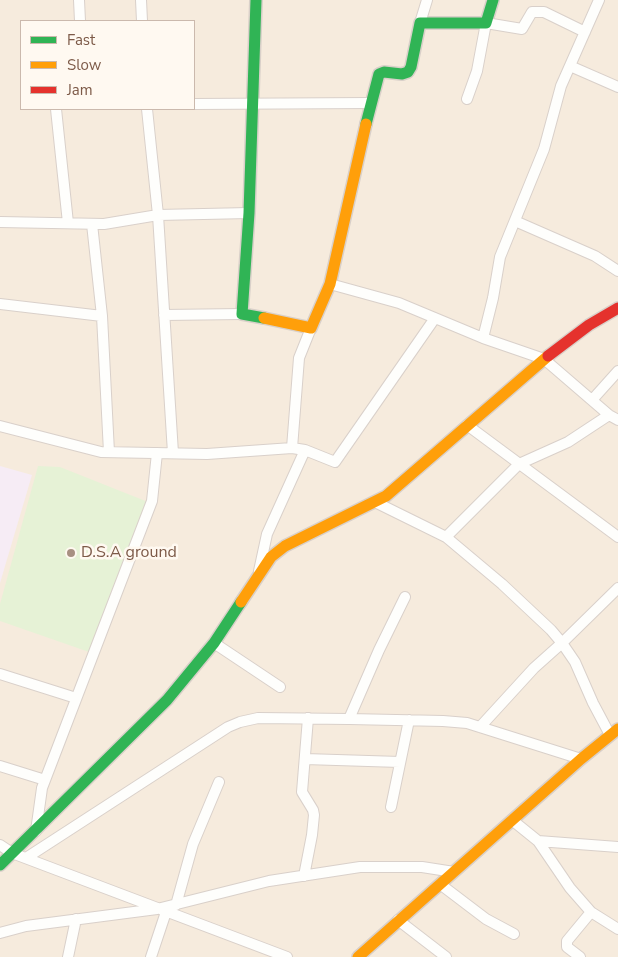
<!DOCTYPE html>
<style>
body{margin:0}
#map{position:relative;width:618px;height:957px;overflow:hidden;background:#f9f5ed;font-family:"Nunito Sans",sans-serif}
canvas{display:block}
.legend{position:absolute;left:20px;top:20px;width:175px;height:90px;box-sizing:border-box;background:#fff9f1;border:1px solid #cbb9ad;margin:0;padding:6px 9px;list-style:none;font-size:15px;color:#7d5a48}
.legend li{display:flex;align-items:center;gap:10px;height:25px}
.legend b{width:25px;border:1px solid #cbb9ad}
</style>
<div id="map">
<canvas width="618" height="957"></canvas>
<ul class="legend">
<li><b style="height:6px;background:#30b455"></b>Fast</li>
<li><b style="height:6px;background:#ff9f0a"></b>Slow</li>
<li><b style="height:6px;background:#e5322d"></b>Jam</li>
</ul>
</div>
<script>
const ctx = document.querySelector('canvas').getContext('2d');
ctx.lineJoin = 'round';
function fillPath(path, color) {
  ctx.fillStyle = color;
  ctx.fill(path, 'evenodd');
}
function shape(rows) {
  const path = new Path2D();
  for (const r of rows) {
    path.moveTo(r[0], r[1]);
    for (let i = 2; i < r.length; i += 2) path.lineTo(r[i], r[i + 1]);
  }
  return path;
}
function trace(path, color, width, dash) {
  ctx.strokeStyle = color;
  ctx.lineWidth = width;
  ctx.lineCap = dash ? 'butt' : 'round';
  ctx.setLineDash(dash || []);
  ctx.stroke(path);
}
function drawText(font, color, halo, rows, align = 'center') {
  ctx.font = font + ' "Nunito Sans",sans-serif';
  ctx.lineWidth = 5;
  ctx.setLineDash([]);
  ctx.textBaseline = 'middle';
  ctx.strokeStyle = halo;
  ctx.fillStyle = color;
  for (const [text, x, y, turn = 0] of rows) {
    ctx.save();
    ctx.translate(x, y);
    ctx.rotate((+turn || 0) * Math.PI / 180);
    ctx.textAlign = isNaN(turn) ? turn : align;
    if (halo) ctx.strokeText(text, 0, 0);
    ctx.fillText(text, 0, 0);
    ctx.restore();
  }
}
fillPath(shape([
 [0,0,618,0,618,957,0,957],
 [21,21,194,21,194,109,21,109]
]), '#f6ebdd');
fillPath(shape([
 [0,466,32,475,0,583]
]), '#f6ecf5');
fillPath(shape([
 [38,466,60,467,148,502,89,652,0,621,0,604]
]), '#e6f2d6');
const street = shape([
 [79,0,80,21],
 [141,0,142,21],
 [420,23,427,0],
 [570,66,618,87],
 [467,99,477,71,486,23,522,29,532,12,544,12,585,32],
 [194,104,371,103],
 [56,109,68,223],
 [147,109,158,215,173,453],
 [515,221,595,256,618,271],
 [0,222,104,224,158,215,249,213],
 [92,224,102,316],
 [330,284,399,303,483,338,544,359,609,415,618,420],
 [0,304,102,316,109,452],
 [164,315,242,314],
 [483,338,493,298,500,257,544,149,561,86,599,0],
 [592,400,618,371],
 [609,415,568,442,519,464,446,537,502,584,551,630,562,643,575,662,593,703,610,735],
 [467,425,618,537],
 [0,426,101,452,207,454,292,448],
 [305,450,335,462,435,318],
 [375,502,446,537],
 [259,571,267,534,305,450,292,448,299,358,311,328],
 [214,643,280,687],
 [0,674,76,698],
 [349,719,379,650,405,597],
 [480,727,534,668,562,643,618,588],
 [305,759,400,762],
 [0,766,45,780],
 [391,807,409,720],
 [512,820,538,841,618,847],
 [36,831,42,788,152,501,157,453],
 [538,841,570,888,591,912,618,929],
 [0,845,12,853,287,957],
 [26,858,228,727,240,722,258,718,349,719,443,721,467,723,581,759],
 [304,876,312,835,314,815,313,810,302,792,308,718],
 [440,884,486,919,514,934],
 [176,905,193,844,219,782],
 [398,920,446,957],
 [0,933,26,926,157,909,269,881,360,867,422,867,454,872],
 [68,957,76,919],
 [151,957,166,912],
 [580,957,567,947,567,941,591,912]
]);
const fast = shape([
 [256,0,249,213,242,314,264,318],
 [366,124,379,74,384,72,402,74,408,72,411,67,420,23,486,23,493,0],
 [0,865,167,700,214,643,241,602]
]);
const slow = shape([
 [264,318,311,328,330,284,366,124],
 [241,602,271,557,285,546,386,496,548,356],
 [358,957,581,759,618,729]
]);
const jam = shape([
 [548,356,589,325,618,308]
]);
trace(street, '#d9d0ca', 12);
trace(fast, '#d9d0c9', 14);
trace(slow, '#d9d0c9', 14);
trace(jam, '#d9d0c9', 14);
trace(street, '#fefefc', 10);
trace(fast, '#30b455', 11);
trace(slow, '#ff9f0a', 11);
trace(jam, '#e5322d', 11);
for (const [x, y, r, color] of [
 [71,553,5,"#a89082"]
]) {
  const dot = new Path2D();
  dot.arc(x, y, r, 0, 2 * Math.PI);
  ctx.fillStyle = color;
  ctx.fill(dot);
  trace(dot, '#fff9f1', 2);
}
drawText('16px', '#7d5a48', '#fff9f1', [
 ["D.S.A ground",81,553]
], 'left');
</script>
